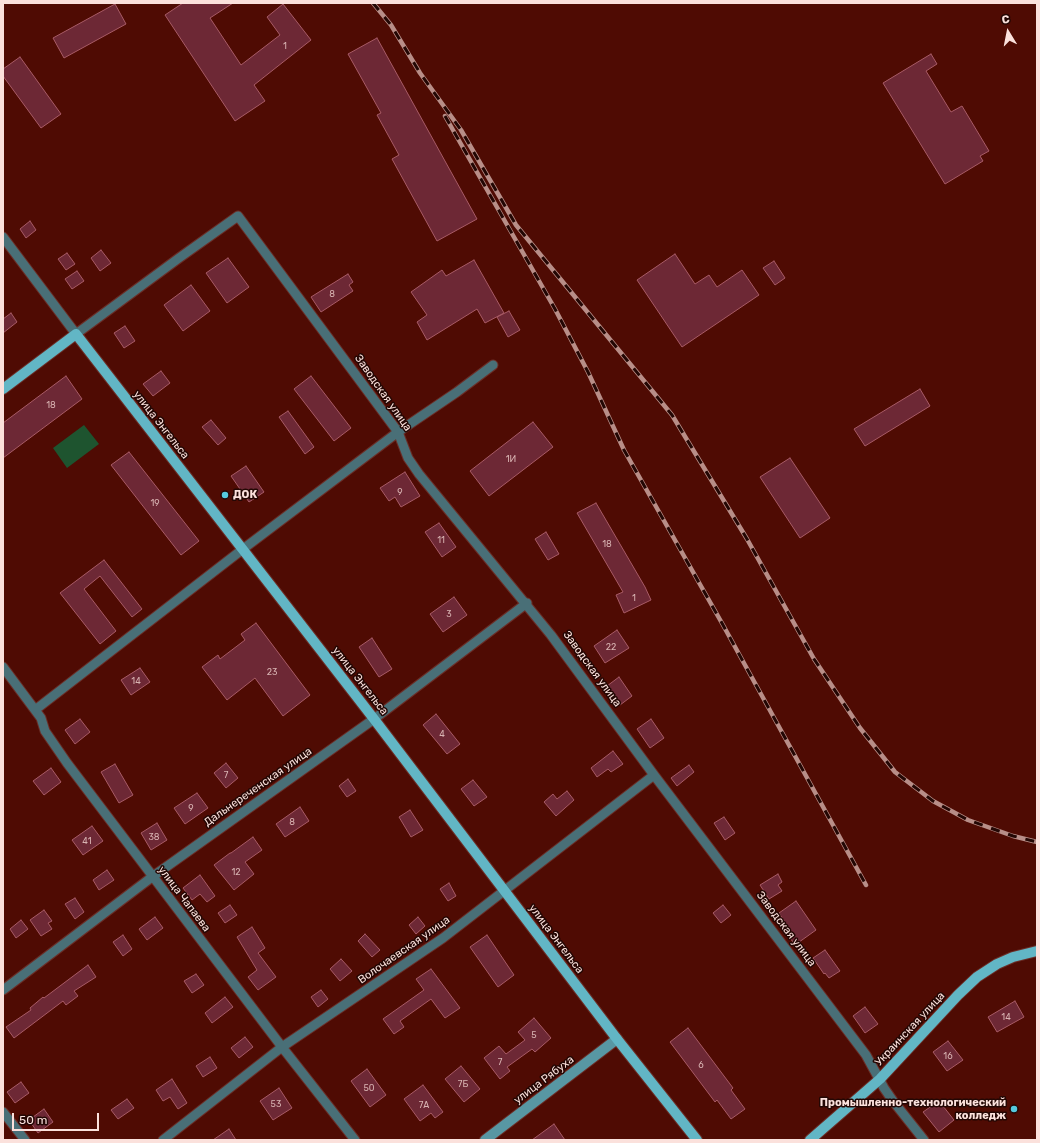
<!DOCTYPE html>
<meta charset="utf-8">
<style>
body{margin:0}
#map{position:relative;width:1040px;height:1143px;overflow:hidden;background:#4f0b03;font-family:Rubik,sans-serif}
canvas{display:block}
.frame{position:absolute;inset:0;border:4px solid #fbe1dc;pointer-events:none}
.north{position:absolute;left:988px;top:12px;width:40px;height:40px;-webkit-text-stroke:3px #230704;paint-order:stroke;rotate:350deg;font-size:11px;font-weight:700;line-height:16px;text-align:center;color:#fbe1dc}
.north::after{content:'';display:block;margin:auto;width:14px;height:18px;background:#fbe1dc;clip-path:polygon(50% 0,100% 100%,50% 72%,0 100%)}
.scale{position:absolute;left:12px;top:1113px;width:87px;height:18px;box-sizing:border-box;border:2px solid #fbe1dc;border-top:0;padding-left:5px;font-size:12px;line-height:14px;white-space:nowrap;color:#fbe1dc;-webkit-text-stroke:3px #230704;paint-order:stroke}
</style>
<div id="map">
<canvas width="1040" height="1143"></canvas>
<div class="frame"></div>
<div class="north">С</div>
<div class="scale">50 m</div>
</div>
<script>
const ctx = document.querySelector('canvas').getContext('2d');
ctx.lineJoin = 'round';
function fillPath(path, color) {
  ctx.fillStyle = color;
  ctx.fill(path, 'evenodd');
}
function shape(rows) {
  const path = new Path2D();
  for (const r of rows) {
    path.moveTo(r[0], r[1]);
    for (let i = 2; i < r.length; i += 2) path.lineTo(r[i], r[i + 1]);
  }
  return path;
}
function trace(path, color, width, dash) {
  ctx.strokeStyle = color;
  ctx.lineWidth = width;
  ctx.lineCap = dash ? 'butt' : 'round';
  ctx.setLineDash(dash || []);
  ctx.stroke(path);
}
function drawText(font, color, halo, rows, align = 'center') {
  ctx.font = font + ' Rubik,sans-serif';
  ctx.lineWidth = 3;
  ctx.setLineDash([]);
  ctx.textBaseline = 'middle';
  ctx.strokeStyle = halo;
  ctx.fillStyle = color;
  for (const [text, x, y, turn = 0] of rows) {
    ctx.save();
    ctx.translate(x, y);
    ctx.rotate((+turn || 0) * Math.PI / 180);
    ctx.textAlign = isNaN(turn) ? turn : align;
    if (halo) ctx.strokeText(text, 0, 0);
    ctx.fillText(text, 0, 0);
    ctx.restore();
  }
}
fillPath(shape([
 [84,425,99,444,67,468,53,448]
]), '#1e542f');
const building = shape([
 [183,3,233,3,210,18,241,65,280,35,267,17,283,4,311,40,254,85,265,101,235,121,165,15,183,3],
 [115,4,126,24,64,58,53,38,115,4],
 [377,38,477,219,437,241,392,159,399,155,377,115,381,113,348,54,377,38],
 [931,54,937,64,926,71,951,112,962,106,989,151,980,156,983,161,945,184,883,83,931,54],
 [20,57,61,114,41,128,3,76,3,69,20,57],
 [30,221,36,230,26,238,20,229,30,221],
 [101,250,111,263,100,271,91,258,101,250],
 [67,253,75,264,66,270,58,259,67,253],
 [675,254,695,284,709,275,717,287,742,270,759,295,682,347,637,280,675,254],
 [228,258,249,287,227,303,206,273,228,258],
 [474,260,504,313,485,323,477,309,427,340,417,322,427,315,411,292,442,270,446,276,474,260],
 [774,261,785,278,775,285,763,268,774,261],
 [77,271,84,281,72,289,65,279,77,271],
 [348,274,353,282,349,285,353,291,321,312,311,297,348,274],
 [191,285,210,311,183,331,164,305,191,285],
 [509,311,520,330,508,337,497,317,509,311],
 [11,313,17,322,3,333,3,319,11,313],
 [125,326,135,341,124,348,114,333,125,326],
 [161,371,170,383,153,396,143,384,161,371],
 [66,376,82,399,3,458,3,423,66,376],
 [311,376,351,428,334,441,294,389,311,376],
 [920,389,930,406,865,446,854,429,920,389],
 [288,411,314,447,305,454,279,417,288,411],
 [211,420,226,438,218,445,202,427,211,420],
 [533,422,553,447,489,496,470,471,533,422],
 [129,452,199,541,181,555,111,465,129,452],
 [790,458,830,518,800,538,760,477,790,458],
 [246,466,264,492,249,502,231,476,246,466],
 [405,472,420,496,401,507,395,497,389,501,380,488,405,472],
 [596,503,645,587,651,600,624,613,616,595,623,592,577,513,596,503],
 [439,523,456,547,442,557,425,532,439,523],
 [546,532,559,554,548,560,535,539,546,532],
 [104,560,142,609,132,617,100,576,84,589,116,631,100,644,60,593,104,560],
 [454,597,467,615,443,632,430,614,454,597],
 [256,623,310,695,283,716,255,678,227,700,202,667,218,655,220,659,245,640,241,634,256,623],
 [617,630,629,648,605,663,594,646,617,630],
 [372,638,392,669,379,677,359,647,372,638],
 [140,668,150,682,131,695,121,680,140,668],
 [619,677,632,696,620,705,607,686,619,677],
 [436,714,460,744,447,754,423,725,436,714],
 [80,719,90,732,75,744,65,730,80,719],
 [651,719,664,738,650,748,637,729,651,719],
 [613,751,623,764,611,772,608,769,597,777,591,768,613,751],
 [226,763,238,778,226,788,214,773,226,763],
 [115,764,133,795,119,803,101,772,115,764],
 [689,765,694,772,677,786,671,778,689,765],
 [51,768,61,782,44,795,33,781,51,768],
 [348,779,356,791,347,797,339,786,348,779],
 [473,780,487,797,474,806,461,789,473,780],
 [567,791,574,800,556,816,544,802,553,794,557,799,567,791],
 [197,793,208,808,185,824,174,808,197,793],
 [300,807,309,821,285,837,276,824,300,807],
 [410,810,423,830,411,837,399,817,410,810],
 [724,817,735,833,725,840,714,823,724,817],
 [157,823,167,840,151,850,141,833,157,823],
 [92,826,103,841,83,855,72,840,92,826],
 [253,837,262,850,245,862,254,874,234,890,214,865,230,853,231,853,253,837],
 [107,870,114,880,99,890,93,880,107,870],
 [778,874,782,882,778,885,782,891,769,899,760,885,778,874],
 [200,875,215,896,207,902,200,894,192,900,183,888,200,875],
 [449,883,456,896,448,901,440,889,449,883],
 [75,898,84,912,75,919,65,904,75,898],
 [796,901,816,930,795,945,780,923,784,921,779,913,796,901],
 [230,905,237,915,225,923,218,913,230,905],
 [723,905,731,915,721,923,713,913,723,905],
 [44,910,52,921,48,923,52,929,41,936,30,920,44,910],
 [155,917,163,928,147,940,139,929,155,917],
 [418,917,425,926,416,934,409,925,418,917],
 [21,920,28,929,16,938,10,929,21,920],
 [252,927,265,948,258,953,276,977,258,990,248,977,257,970,237,937,252,927],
 [365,934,380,950,372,957,358,941,365,934],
 [123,935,132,949,123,956,113,942,123,935],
 [487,935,514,975,498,987,470,947,487,935],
 [825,950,840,971,829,978,825,973,824,974,813,958,825,950],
 [341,959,352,971,340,981,330,969,341,959],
 [88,965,96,977,74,991,78,996,66,1005,63,1001,14,1038,6,1027,31,1010,30,1008,43,997,44,998,88,965],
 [431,969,460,1008,445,1018,431,999,400,1021,404,1027,394,1034,383,1019,424,990,416,979,431,969],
 [196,974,204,985,192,993,184,981,196,974],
 [321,990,328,999,318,1007,311,997,321,990],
 [225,997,233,1007,212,1023,205,1013,225,997],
 [1015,1001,1024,1017,997,1032,988,1017,1015,1001],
 [865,1007,878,1024,865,1033,853,1016,865,1007],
 [534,1018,551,1038,535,1052,532,1049,507,1067,510,1071,500,1079,484,1058,499,1046,506,1054,525,1040,518,1032,534,1018],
 [688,1028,733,1088,731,1090,745,1109,731,1119,717,1100,715,1102,670,1042,688,1028],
 [245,1037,253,1047,239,1058,231,1048,245,1037],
 [948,1041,963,1060,947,1071,933,1052,948,1041],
 [210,1057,217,1068,203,1077,196,1066,210,1057],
 [461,1066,480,1089,464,1102,445,1079,461,1066],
 [367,1069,386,1095,370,1107,351,1081,367,1069],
 [172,1079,187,1103,178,1109,170,1097,163,1101,156,1090,172,1079],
 [21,1082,29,1093,15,1103,7,1092,21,1082],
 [423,1085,443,1112,435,1118,431,1113,420,1121,404,1099,423,1085],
 [279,1088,292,1108,273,1120,260,1101,279,1088],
 [127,1099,134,1108,118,1119,111,1110,127,1099],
 [939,1101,954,1120,939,1132,923,1112,939,1101],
 [44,1109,53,1122,38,1133,29,1120,44,1109],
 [554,1124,565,1140,532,1140,554,1124],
 [229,1129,236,1140,213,1140,229,1129]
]);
fillPath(building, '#6d2835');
trace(building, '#a85b66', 1);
const street = shape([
 [3,237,76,334,179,258,238,216,398,432,408,458,419,474,551,635,654,775,866,1055,884,1088,893,1101,924,1140],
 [3,667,41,718,45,731,67,763,282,1047,355,1140],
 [35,710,243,549,398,432,457,392,493,365],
 [3,990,152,877,374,719,527,603],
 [3,1112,25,1140],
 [163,1140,282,1047,443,938,654,775]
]);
const secondary = shape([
 [485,1140,617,1039]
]);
const primary = shape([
 [3,389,76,334,374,719,617,1039,697,1140],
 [810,1140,880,1079,958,995,977,977,997,964,1013,957,1037,951]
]);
trace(street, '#6b2d26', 11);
trace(secondary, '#6b2d26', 12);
trace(primary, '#6b2d26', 12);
trace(street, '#496f77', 9);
trace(secondary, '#5897a3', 10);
trace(primary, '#62b6c5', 10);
const rail = shape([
 [373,3,391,25,420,73,461,130,516,225,672,415,747,539,814,659,860,728,895,772,933,801,968,820,1013,836,1037,842],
 [445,116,555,309,588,372,624,450,723,625,866,885]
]);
trace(rail, '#b88e88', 4.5);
trace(rail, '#230704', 3, [9]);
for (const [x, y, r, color] of [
 [225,495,4,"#55cadf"],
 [1014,1109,4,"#55cadf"]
]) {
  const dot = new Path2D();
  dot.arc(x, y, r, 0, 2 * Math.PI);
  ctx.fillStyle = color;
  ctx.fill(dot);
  trace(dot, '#230704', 1.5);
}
drawText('9px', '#d8b3b2', null, [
 ["1",285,46],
 ["8",332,294],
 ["18",51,405],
 ["1И",511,459],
 ["9",400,492],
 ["19",155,503],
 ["11",441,540],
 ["18",607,544],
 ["1",634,598],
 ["3",449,614],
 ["22",611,647],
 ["23",272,672],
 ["14",136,681],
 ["4",442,734],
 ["7",226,775],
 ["9",191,808],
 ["8",292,822],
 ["38",154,837],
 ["41",87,841],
 ["12",236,872],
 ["14",1006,1017],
 ["5",534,1035],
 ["16",948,1056],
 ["7",500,1062],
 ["6",701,1065],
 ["7Б",463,1084],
 ["50",369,1088],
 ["53",276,1104],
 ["7А",424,1105]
]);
drawText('11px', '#fbe1dc', '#230704', [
 ["Заводская улица",383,393,55],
 ["улица Энгельса",161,425,52],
 ["Заводская улица",592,669,54],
 ["улица Энгельса",360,681,52],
 ["Дальнереченская улица",258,787,-35],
 ["улица Чапаева",184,899,53],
 ["Заводская улица",786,929,53],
 ["улица Энгельса",556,939,53],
 ["Волочаевская улица",404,950,-35],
 ["Украинская улица",910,1029,-47],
 ["улица Рябуха",544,1080,-37]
]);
drawText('bold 11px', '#fbe1dc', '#230704', [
 ["ДОК",233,495],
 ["Промышленно-технологический",1006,1103,"right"],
 ["колледж",1006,1116,"right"]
], 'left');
</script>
